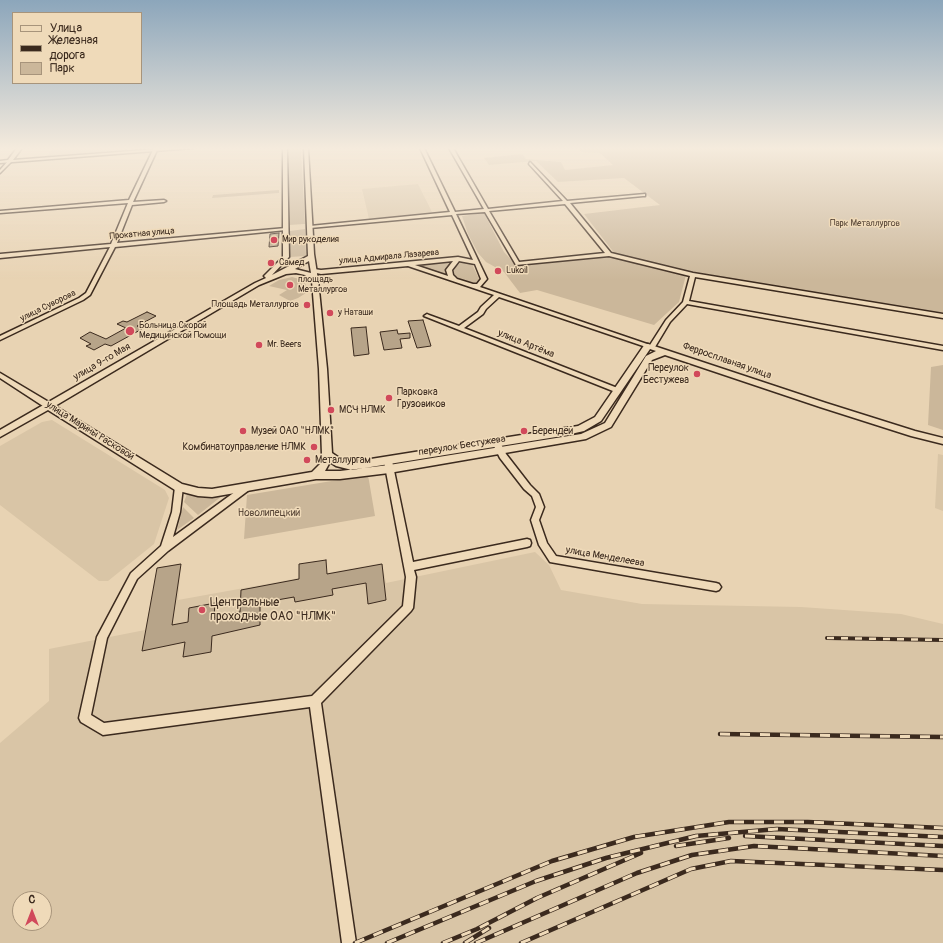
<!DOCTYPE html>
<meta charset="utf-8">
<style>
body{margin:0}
#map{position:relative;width:943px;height:943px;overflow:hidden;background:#e8d3b3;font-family:Pangolin,sans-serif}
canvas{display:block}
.legend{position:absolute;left:12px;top:12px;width:130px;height:72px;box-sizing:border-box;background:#efdab9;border:1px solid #a7947b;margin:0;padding:5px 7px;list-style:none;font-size:12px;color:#3b2a1e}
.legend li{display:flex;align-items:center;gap:8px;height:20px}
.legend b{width:20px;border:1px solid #a7947b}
.north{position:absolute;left:12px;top:891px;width:40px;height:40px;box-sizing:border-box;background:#efdab9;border:1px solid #a7947b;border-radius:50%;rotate:0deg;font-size:11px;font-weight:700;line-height:16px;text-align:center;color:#3b2a1e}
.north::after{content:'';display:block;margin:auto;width:14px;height:18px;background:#d1495b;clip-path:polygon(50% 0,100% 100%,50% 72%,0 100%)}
</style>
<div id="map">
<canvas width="943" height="943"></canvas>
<ul class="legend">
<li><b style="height:5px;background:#efdab9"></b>Улица</li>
<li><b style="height:5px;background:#3b2a1e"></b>Железная дорога</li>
<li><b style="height:11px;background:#cbb79a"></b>Парк</li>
</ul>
<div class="north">С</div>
</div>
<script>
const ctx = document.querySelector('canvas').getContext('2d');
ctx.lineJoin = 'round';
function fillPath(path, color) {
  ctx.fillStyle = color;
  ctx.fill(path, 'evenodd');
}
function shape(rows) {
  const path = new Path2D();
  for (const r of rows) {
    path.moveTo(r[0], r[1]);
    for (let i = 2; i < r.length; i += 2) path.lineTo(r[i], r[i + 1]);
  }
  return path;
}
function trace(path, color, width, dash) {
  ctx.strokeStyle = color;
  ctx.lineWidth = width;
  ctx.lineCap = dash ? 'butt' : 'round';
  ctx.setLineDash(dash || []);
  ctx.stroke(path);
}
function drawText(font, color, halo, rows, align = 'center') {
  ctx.font = font + ' Pangolin,sans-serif';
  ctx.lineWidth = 3;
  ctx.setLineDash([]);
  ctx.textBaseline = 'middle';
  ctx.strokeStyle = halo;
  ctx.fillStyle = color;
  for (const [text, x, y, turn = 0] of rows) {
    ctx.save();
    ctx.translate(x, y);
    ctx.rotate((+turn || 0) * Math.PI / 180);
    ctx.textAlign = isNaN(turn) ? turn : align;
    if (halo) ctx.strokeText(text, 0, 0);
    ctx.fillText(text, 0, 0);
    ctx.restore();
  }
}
fillPath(shape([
 [54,148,149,148,47,156],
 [418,184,432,212,369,219,362,189],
 [52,420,165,490,169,498,154,544,108,581,99,581,0,505,0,446,42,422],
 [938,454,943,455,943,511,935,508],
 [535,552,549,565,561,590,642,604,801,607,901,614,943,624,943,943,0,943,0,743,49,701,49,649,145,630,158,568,181,563,178,600,382,563,386,583],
 [20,899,44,899,44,923,20,923]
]), '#d9c5a6');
fillPath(shape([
 [289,148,301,148,305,224,289,225],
 [576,148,618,149,620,148,943,148,943,314,687,271,679,302,654,325,537,290,520,293,504,272,486,262,478,253,468,234,462,216,484,213,504,252,517,266,615,254,584,214,660,205,624,178,558,182,536,161,489,165,484,158,522,154,526,159,561,162,565,170,613,165,600,153,582,152],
 [279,190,279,193,212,198,213,195],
 [305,229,306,256,290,257,290,231],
 [453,261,446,268,445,275,418,265],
 [461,262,472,264,480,281,470,284,456,279,453,272,456,267],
 [292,277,303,280,306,285,306,293,298,298,290,301,279,295,287,290,269,286,279,280],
 [943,365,943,430,928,425,931,367],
 [368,475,375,516,244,539,247,495],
 [187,494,204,498,222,496,198,515,184,502],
 [183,507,194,518,177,530]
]), '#cbb79a');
const building = shape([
 [279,233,278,246,269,247,270,234,279,233],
 [147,312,156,316,137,326,142,329,111,346,105,344,94,350,86,346,91,344,80,338,90,332,106,339,126,328,117,324,123,321,127,322,147,312],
 [423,320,431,346,417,348,408,321,423,320],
 [366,327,369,354,354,356,351,328,366,327],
 [397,330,398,334,410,333,410,338,400,339,402,348,384,350,380,332,397,330],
 [326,560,327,574,382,564,386,600,368,604,366,583,332,589,333,595,295,602,294,597,260,603,260,625,212,636,211,652,183,657,185,642,142,651,157,568,181,564,172,625,188,622,189,608,215,603,214,616,240,612,241,590,299,579,299,564,326,560]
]);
fillPath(building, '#b7a489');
trace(building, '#3b2a1e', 1);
const minor = shape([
 [154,148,158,148,133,202,164,200,166,201,164,202,132,205,117,243,286,228,288,229,286,230,115,247,90,295,83,300,0,340,0,336,79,298,86,293,110,247,0,258,0,254,111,244,128,203,0,213,0,211,129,200,154,148],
 [420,148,424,148,455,212,484,209,449,148,453,148,488,209,563,201,529,164,530,162,567,201,645,194,645,196,643,196,570,203,611,253,693,273,943,314,943,318,695,277,689,301,943,346,943,350,687,304,670,322,655,347,652,349,499,297,486,309,483,314,464,328,620,389,621,391,618,393,424,316,427,314,429,315,459,326,478,312,481,307,494,295,408,266,321,274,312,272,311,271,314,269,321,270,458,257,473,260,452,215,310,228,308,227,310,226,450,212,420,148],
 [565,204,605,253,519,262,489,211,565,204],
 [485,212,516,265,609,256,690,276,683,302,666,320,650,345,480,287,487,279,456,214,485,212],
 [453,261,446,270,448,276,415,265,453,261],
 [459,261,475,264,481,279,477,284,473,284,457,279,453,275,452,270,459,261],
 [8,161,11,162,0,173,0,170,8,161],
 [0,373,52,404,53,406,52,408,46,408,0,378,0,373],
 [497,441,500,442,506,454,530,485,539,494,544,507,539,520,547,543,556,556,716,583,719,584,721,587,719,590,716,591,550,562,539,545,531,520,536,507,532,496,524,489,500,458,493,444,497,441],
 [388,458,392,461,413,562,527,539,530,540,531,543,530,546,527,547,414,570,416,577,413,608,411,611,321,703,356,943,342,943,310,707,103,735,81,722,79,718,97,637,131,573,161,546,172,512,175,487,176,485,179,484,182,485,183,487,180,512,173,537,243,486,249,486,250,488,249,490,168,551,137,579,107,638,91,715,104,723,312,696,403,606,406,577,384,461,388,458]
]);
const major = shape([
 [17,148,22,148,13,160,171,148,193,148,0,163,0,161,8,160,17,148],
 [283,148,287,148,289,257,272,275,308,256,304,148,308,148,314,254,318,280,327,369,332,453,342,460,352,462,578,426,595,417,645,344,648,344,826,403,915,431,943,438,943,444,911,436,820,407,665,355,652,360,611,427,586,439,389,473,340,479,316,479,212,497,198,496,175,490,48,410,0,437,0,430,255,283,266,278,264,276,283,257,283,148],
 [309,261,311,273,295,269,309,261],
 [296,273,305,275,312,281,319,369,322,455,320,464,312,472,212,489,198,488,182,484,55,406,259,285,286,274,296,273],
 [650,349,656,351,646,356,605,423,581,434,389,465,340,471,325,471,330,462,336,466,352,470,562,436,584,431,601,421,650,349]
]);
trace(minor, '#3b2a1e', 3);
trace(major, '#3b2a1e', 3);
fillPath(minor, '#efdab9');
fillPath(major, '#efdab9');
const railFar1 = shape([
 [827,638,943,640]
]);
const rail = shape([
 [720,734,943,737],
 [745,836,943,846],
 [676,846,729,838],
 [355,943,552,861,634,837,729,822,808,822,943,828],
 [387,943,536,881,606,858,696,836,777,829,943,837],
 [443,943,477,929,537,898,641,853],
 [465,943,489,928],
 [476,943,637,873,692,855,754,846,943,856],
 [521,943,691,869,731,861,943,870]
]);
trace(railFar1, '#3b2a1e', 4);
trace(rail, '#3b2a1e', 4.5);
trace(railFar1, '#efdab9', 2.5, [7]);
trace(rail, '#efdab9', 3, [10]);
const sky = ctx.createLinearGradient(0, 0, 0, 280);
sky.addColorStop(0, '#8ca6bb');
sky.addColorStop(0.53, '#f5ebdd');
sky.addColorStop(1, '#f5ebdd00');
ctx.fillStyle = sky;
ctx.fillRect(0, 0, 943, 280);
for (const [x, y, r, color] of [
 [274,240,4,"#d1495b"],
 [271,263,4,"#d1495b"],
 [498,271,4,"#d1495b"],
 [290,285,4,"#d1495b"],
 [307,305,4,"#d1495b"],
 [330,313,4,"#d1495b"],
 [130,331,5,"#d1495b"],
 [259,345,4,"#d1495b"],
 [697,374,4,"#d1495b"],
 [389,398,4,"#d1495b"],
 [331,410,4,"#d1495b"],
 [243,431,4,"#d1495b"],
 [524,431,4,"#d1495b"],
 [314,447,4,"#d1495b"],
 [307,460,4,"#d1495b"],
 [202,610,4,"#d1495b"]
]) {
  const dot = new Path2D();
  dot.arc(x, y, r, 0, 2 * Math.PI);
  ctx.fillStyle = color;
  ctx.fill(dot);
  trace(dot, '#efdab9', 1.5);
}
drawText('9px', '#584637', '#efdab9', [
 ["Парк Металлургов",865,224]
]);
drawText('9px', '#3b2a1e', '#efdab9', [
 ["Прокатная улица",142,234,-5],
 ["улица Адмирала Лазарева",389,257,-5],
 ["улица Суворова",48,306,-26]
]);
drawText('9px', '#3b2a1e', '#efdab9', [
 ["Мир рукоделия",282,240],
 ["Самед",279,263],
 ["Lukoil",506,271],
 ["площадь",298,280],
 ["Металлургов",298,290],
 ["Площадь Металлургов",299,305,"right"],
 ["у Наташи",338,313],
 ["Больница Скорой",139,326],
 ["Медицинской Помощи",139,336],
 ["Mr. Beers",267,345]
], 'left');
drawText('10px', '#3b2a1e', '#efdab9', [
 ["улица Артёма",526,344,22],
 ["Ферросплавная улица",727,361,19],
 ["улица 9-го Мая",102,362,-30],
 ["улица Марины Расковой",90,431,32],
 ["переулок Бестужева",462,446,-9],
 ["улица Менделеева",605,557,10]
]);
drawText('10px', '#3b2a1e', '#efdab9', [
 ["Переулок",689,368,"right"],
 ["Бестужева",689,380,"right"],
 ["Парковка",397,392],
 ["Грузовиков",397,404],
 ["МСЧ НЛМК",339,410],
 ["Музей ОАО \"НЛМК\"",251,431],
 ["Берендей",532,431],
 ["Комбинатоуправление НЛМК",306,447,"right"],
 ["Металлургам",315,460]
], 'left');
drawText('10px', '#584637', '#efdab9', [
 ["Новолипецкий",269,513]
]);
drawText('12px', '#3b2a1e', '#efdab9', [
 ["Центральные",210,603],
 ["проходные ОАО \"НЛМК\"",210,617]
], 'left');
</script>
